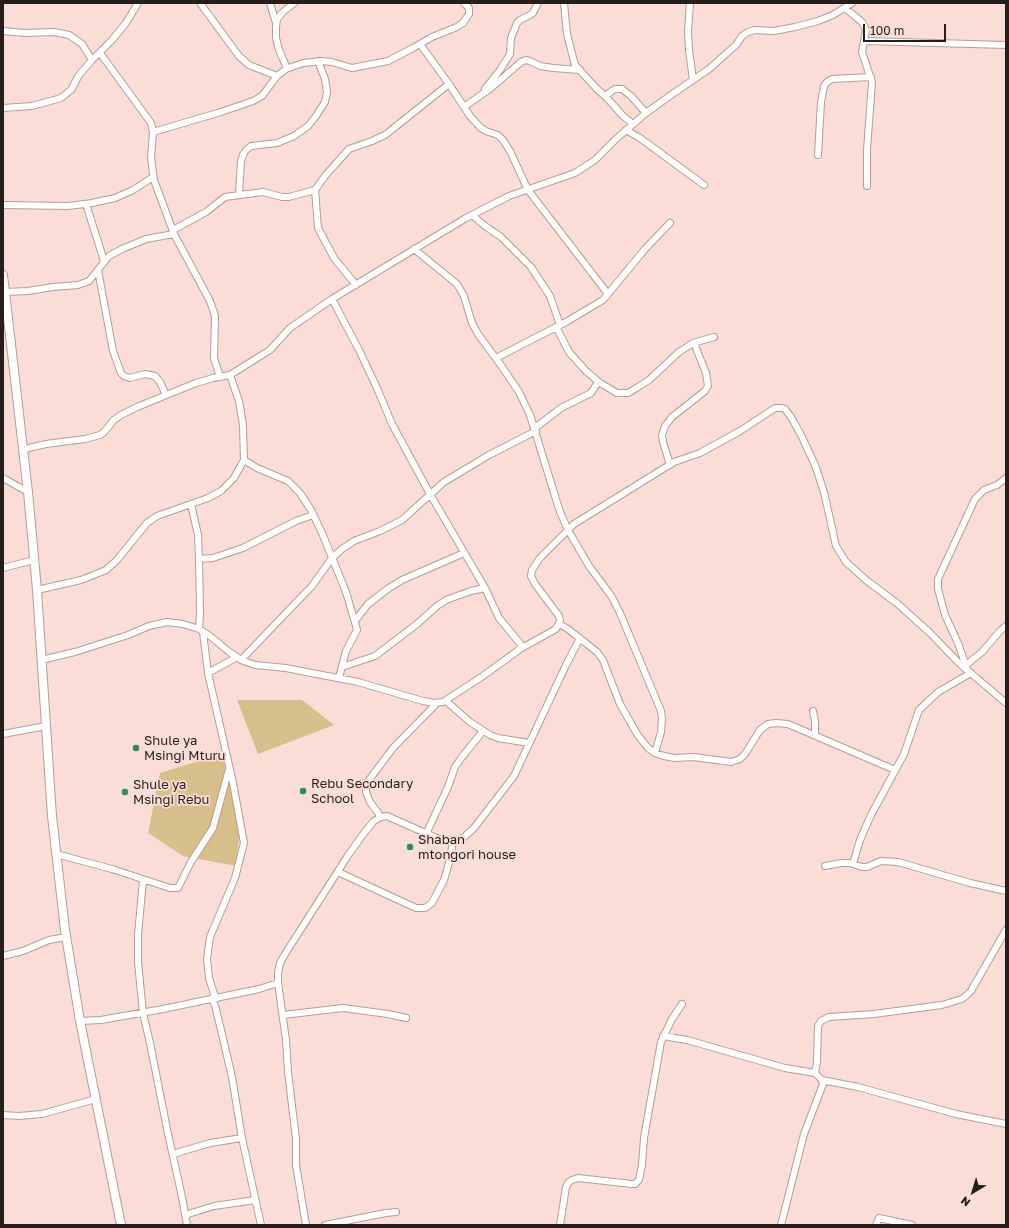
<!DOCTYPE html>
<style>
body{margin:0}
#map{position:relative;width:1009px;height:1228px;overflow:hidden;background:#faddd6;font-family:"Golos Text",sans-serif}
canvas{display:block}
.frame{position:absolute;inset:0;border:4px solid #271d1a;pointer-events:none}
.north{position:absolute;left:953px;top:1172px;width:40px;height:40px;-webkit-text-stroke:3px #faddd6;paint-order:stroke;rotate:218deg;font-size:11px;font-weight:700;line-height:16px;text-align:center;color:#271d1a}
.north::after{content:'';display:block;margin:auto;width:14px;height:18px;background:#271d1a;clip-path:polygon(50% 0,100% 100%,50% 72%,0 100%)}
.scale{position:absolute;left:863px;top:24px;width:83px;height:18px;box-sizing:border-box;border:2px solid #271d1a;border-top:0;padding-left:5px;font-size:12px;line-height:14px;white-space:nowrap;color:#271d1a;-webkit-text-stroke:3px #faddd6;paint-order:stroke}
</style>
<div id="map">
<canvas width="1009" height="1228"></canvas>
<div class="frame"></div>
<div class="north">N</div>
<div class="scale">100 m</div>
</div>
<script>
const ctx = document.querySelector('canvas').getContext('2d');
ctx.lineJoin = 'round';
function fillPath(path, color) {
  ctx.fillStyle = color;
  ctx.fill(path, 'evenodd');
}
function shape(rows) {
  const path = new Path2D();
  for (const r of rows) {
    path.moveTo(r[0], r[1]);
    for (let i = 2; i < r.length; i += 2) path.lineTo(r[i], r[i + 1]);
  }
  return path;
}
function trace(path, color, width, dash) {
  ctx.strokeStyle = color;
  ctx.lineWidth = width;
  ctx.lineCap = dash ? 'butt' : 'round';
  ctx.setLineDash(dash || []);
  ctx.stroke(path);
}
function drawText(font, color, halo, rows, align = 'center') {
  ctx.font = font + ' "Golos Text",sans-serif';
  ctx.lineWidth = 3.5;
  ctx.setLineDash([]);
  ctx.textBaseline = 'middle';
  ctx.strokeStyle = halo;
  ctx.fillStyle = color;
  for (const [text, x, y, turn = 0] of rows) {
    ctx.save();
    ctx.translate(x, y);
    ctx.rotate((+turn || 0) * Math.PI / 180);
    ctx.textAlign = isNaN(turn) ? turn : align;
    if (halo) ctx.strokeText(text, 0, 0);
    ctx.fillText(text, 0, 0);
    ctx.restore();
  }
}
fillPath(shape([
 [237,700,302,700,334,725,258,754],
 [222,754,240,828,236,866,183,856,148,833,160,773]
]), '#d8be8a');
const street = shape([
 [200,3,239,56,249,65,277,76],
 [270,3,276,23],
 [564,3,567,34,575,65,597,89,607,98,623,116,633,124],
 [690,3,688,31,689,50,693,80],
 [845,8,863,23,866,30,862,52,872,82,867,150,867,186],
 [3,31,25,33,54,32,69,35,82,44,92,60],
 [864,41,1006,45],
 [420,44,449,84,470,116,481,128,486,131,498,135,503,140,510,151,528,190,608,294],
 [100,53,151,123,153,132,151,158,154,180,174,234,210,301,215,316,214,358,220,377],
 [287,68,279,50,276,38,276,27,277,19,283,12,294,3],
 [485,89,500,70,510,54,511,38,517,23,520,20,530,15,533,13,538,3],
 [605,96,615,89,622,89,631,96,646,113],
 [464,107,491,88,521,62,526,60,530,61,540,66,553,68,580,70],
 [3,108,32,106,61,98,71,90,79,75,92,60,112,40,126,23,138,3],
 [626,130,640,138,704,185],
 [153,132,221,112,253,101,262,96,277,76,286,69,303,63,321,61,332,62,352,68,388,61,413,48,432,37,457,27,463,23,469,14,469,8,464,3],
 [818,155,821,102,824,86,827,82,832,79,871,77],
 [239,194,241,161,243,155,246,150,251,146,277,143,294,136,308,126,316,116,325,102,327,92,325,79,318,61],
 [86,204,104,261],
 [3,205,68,206,92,203,115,198,133,190,153,177],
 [472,215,485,226,501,237,531,267,550,296,560,325],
 [173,230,206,212,225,197,263,192,282,197,289,197,315,190],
 [414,249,457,284,464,296,472,323,478,334,500,364,519,392,530,415,560,512,568,530,589,566,612,597,620,613,661,711,662,718,661,732,655,753],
 [98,270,113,351,121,373,124,376,130,378,145,374,155,376,160,382,166,395],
 [356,285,334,258,318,228,315,190,325,176,349,149,372,141,385,135,449,84],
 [5,292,28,291,53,287,78,285,89,281,109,256,122,249,146,239,174,234],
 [332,299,359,350,377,388,392,424,430,494,485,588,499,618,523,647],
 [556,327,569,352,586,371,600,383,617,393,628,393,638,387,649,380,679,352,693,343,714,337],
 [496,358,566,322,603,300,645,249,670,223],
 [535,428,561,408,591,393,598,382],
 [24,449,46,444,85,439,100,435,104,432,114,420,121,415,137,407,196,383,213,378,230,375,270,350,290,328,332,299,466,218,509,196,575,173,595,160,616,139,646,113,671,95,709,69,736,45,742,36,748,32,755,30,774,31,795,27,818,21,833,15,852,3],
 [244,460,257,468,288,481,300,493,311,510,322,533,346,592,356,626,357,630,346,651,339,678],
 [670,465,663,442,662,435,665,426,672,417,705,391,708,386,706,373,694,343],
 [3,478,28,492],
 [191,504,198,535,199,559,200,612,199,629],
 [199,559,213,558,243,548,296,521,313,515],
 [3,568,34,560],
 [37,590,81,580,106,570,117,560,147,523,157,516,208,498,221,491,234,478,244,460,243,425,239,401,230,375],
 [355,621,368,604,389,588,402,580,464,553],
 [559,624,568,629,597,652,603,660,620,704,637,734,648,748,655,753,664,756,675,758,694,757,731,762,740,759,745,754,760,730,768,724,776,723,788,724,895,770],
 [203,632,208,673,233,783,244,843,235,878,210,937,207,959,209,978,215,997],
 [41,660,75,652,128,635,149,626,167,622,183,624,199,629,210,636,228,651,241,660,255,665,286,668,358,682,423,701,434,703,443,702,483,676,520,649,556,629,560,621,559,616,535,584,531,576,532,570,540,558,574,524,674,462,700,453,740,431,775,408,782,408,785,409,791,417,801,435,815,465,824,492,836,546,846,562,866,580,898,604,930,633,960,664,1006,703],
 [241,660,312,586,332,558,342,549,354,541,380,531,402,520,444,482,489,455,536,431],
 [966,665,982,652,1000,631,1006,626],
 [342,667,375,656,417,624,437,606,446,600,471,591,485,588],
 [967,669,958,643,945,615,938,589,938,579,975,499,984,490,997,485,1006,478],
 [208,673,237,657],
 [446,701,470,722,490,735,498,738,529,743],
 [813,711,815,721,815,735],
 [3,734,46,726],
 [381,817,370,802,366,792,366,787,369,780,393,748,437,703],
 [426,834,448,787,455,767,462,757,483,731],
 [56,854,112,869,170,888,178,888,191,862,213,828,229,769],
 [853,864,860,840,871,815,904,754,919,710,938,692,971,673],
 [825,866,841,863,850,863,862,867,867,867,881,861,898,862,970,883,1006,891],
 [338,872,416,908,425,908,432,903,444,880,450,859,453,841],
 [143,880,138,935,138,962,143,1013,150,1043,167,1129,182,1197,187,1225],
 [3,956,23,951,49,940,66,937],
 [212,998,216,1009,232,1077,242,1138,261,1225],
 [283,1015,343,1008,388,1014,406,1018],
 [80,1021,101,1020,163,1009,259,989,278,983],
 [663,1036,687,1040,785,1068,815,1073,822,1080,823,1084,804,1134,781,1225],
 [815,1073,817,1062,818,1026,821,1021,829,1017,874,1014,942,1005,962,999,967,995,971,991,1006,930],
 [822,1080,858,1087,956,1114,1006,1124],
 [3,1115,19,1116,42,1114,96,1099],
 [173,1154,210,1143,242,1138],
 [185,1215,214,1206,255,1200],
 [306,1225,296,1165,296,1139,288,1072,286,1040,278,983,278,973,280,963,285,954,347,857,364,833,374,821,381,817,387,816,441,840,453,841,463,838,474,828,514,776,566,665,580,638],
 [325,1225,386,1213,396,1212],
 [560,1225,566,1187,569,1182,572,1180,578,1178,632,1184,635,1184,639,1180,642,1165,644,1138,661,1042,672,1019,682,1004],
 [876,1225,879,1218,912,1225]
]);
const secondary = shape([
 [3,275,28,492,37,590,52,816,65,930,80,1021,121,1225]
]);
trace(street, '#b79c96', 8);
trace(secondary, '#b79c96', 10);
trace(street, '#fff', 6);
trace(secondary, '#fff', 8);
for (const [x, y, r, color] of [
 [136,748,4,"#2d8a61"],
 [303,791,4,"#2d8a61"],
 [125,792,4,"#2d8a61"],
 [410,847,4,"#2d8a61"]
]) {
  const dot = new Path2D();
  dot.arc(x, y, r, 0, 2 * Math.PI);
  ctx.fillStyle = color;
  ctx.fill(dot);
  trace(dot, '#faddd6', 1.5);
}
drawText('13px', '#271d1a', '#faddd6', [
 ["Shule ya",144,741],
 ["Msingi Mturu",144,756],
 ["Rebu Secondary",311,784],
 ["School",311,799],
 ["Shule ya",133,785],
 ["Msingi Rebu",133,800],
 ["Shaban",418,840],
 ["mtongori house",418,855]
], 'left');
</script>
